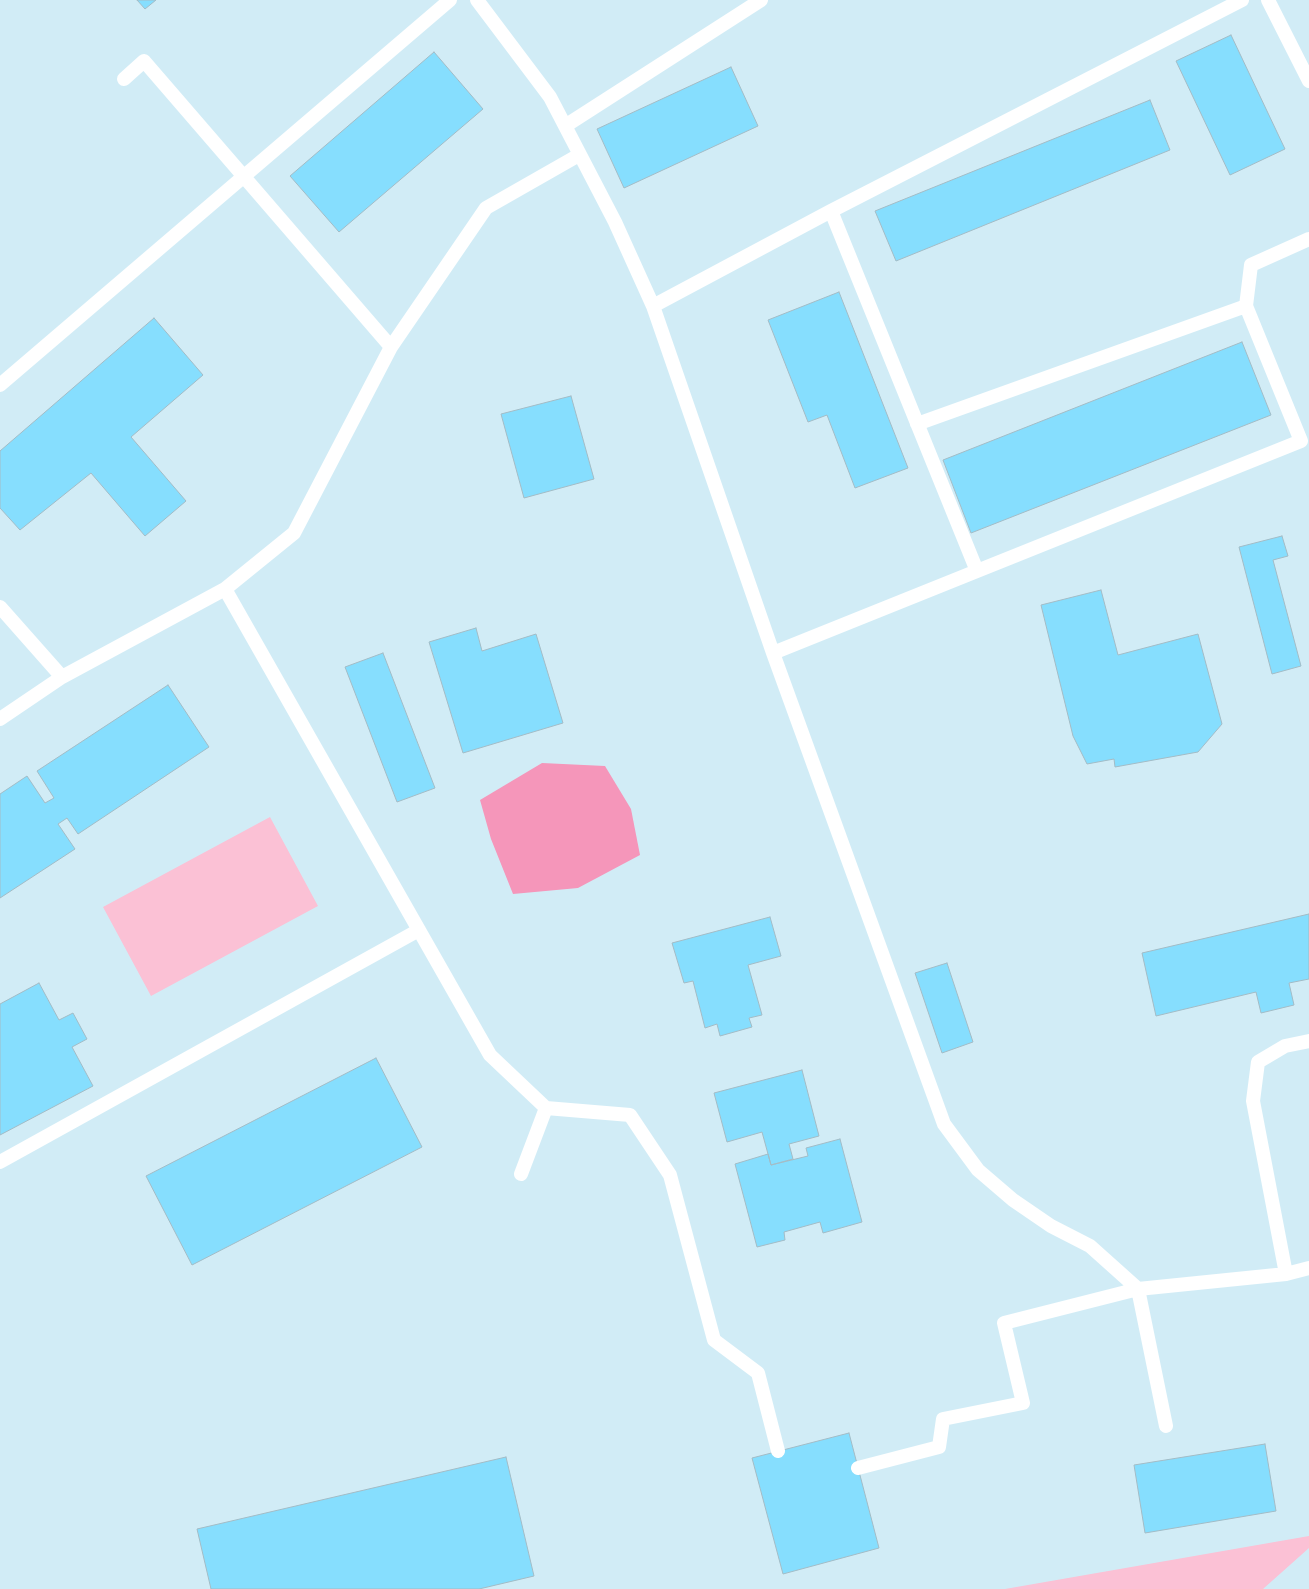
<!DOCTYPE html>
<style>
body{margin:0}
canvas{display:block;background:#d1ecf6}
</style>
<canvas width="1309" height="1589"></canvas>
<script>
const ctx = document.querySelector('canvas').getContext('2d');
ctx.lineJoin = 'round';
function fillPath(path, color) {
  ctx.fillStyle = color;
  ctx.fill(path, 'evenodd');
}
function shape(rows) {
  const path = new Path2D();
  for (const r of rows) {
    path.moveTo(r[0], r[1]);
    for (let i = 2; i < r.length; i += 2) path.lineTo(r[i], r[i + 1]);
  }
  return path;
}
function trace(path, color, width, dash) {
  ctx.strokeStyle = color;
  ctx.lineWidth = width;
  ctx.lineCap = dash ? 'butt' : 'round';
  ctx.setLineDash(dash || []);
  ctx.stroke(path);
}
fillPath(shape([
 [270,817,318,906,151,996,103,907],
 [1309,1536,1309,1548,1263,1589,1005,1589]
]), '#fbc1d5');
fillPath(shape([
 [542,763,605,766,631,809,640,855,578,888,513,894,491,839,480,800]
]), '#f596ba');
const building = shape([
 [137,0,156,0,145,9,137,0],
 [1231,35,1285,149,1230,175,1176,61,1231,35],
 [434,52,483,109,339,232,290,176,434,52],
 [731,67,758,126,624,188,597,129,731,67],
 [1150,100,1170,150,896,261,875,211,1150,100],
 [839,292,908,468,855,488,827,415,808,422,768,320,839,292],
 [154,318,203,375,131,437,186,501,145,536,91,473,20,530,0,508,0,451,154,318],
 [1242,342,1271,415,971,533,943,460,1242,342],
 [571,396,594,479,524,498,501,414,571,396],
 [1282,536,1288,556,1273,560,1301,666,1272,674,1239,547,1282,536],
 [1101,590,1118,655,1198,634,1222,724,1198,752,1115,767,1114,759,1087,764,1073,736,1041,605,1101,590],
 [476,628,482,651,536,634,563,723,463,753,429,642,476,628],
 [383,653,435,788,397,802,345,667,383,653],
 [168,685,209,747,78,834,67,818,58,824,75,849,0,898,0,794,27,776,45,803,54,798,37,771,168,685],
 [1309,914,1309,979,1289,983,1294,1005,1261,1013,1256,992,1156,1016,1142,953,1309,914],
 [770,917,781,956,748,965,762,1015,749,1018,752,1027,720,1036,717,1024,705,1028,693,981,684,983,672,943,770,917],
 [947,963,973,1042,942,1053,915,973,947,963],
 [39,983,59,1020,73,1013,87,1039,72,1047,93,1086,0,1135,0,1004,39,983],
 [376,1058,422,1147,192,1265,146,1176,376,1058],
 [802,1070,819,1136,789,1144,793,1159,771,1165,762,1132,727,1142,714,1093,802,1070],
 [840,1139,862,1222,823,1233,820,1222,784,1232,785,1240,757,1247,735,1164,768,1154,771,1165,808,1156,806,1148,840,1139],
 [849,1433,879,1548,783,1574,752,1458,849,1433],
 [1265,1444,1276,1511,1145,1533,1134,1465,1265,1444],
 [506,1457,534,1576,479,1589,211,1589,197,1529,506,1457]
]);
fillPath(building, '#86defe');
trace(building, '#a3bcc6', 1);
trace(shape([
 [477,0,550,97,615,222,653,306,773,653,944,1124,978,1170,1013,1200,1051,1226,1090,1246,1138,1289,1286,1274,1309,1268],
 [1268,0,1309,81],
 [124,79,144,61,391,347],
 [565,126,761,0],
 [653,306,831,211,1242,0],
 [0,385,450,0],
 [917,424,1246,306,1251,265,1309,239],
 [977,571,1301,441,1246,306],
 [225,589,490,1055,546,1108,630,1115,670,1175,714,1340,758,1373,778,1451],
 [0,607,62,677,225,589,294,533,391,347,486,208,579,155],
 [773,653,977,571,831,211],
 [0,719,62,677],
 [0,1162,419,930],
 [521,1174,546,1108],
 [1286,1274,1253,1101,1258,1062,1285,1046,1309,1041],
 [858,1468,939,1447,943,1419,1023,1403,1004,1323,1138,1289,1166,1426]
]), '#fff', 14);
</script>
